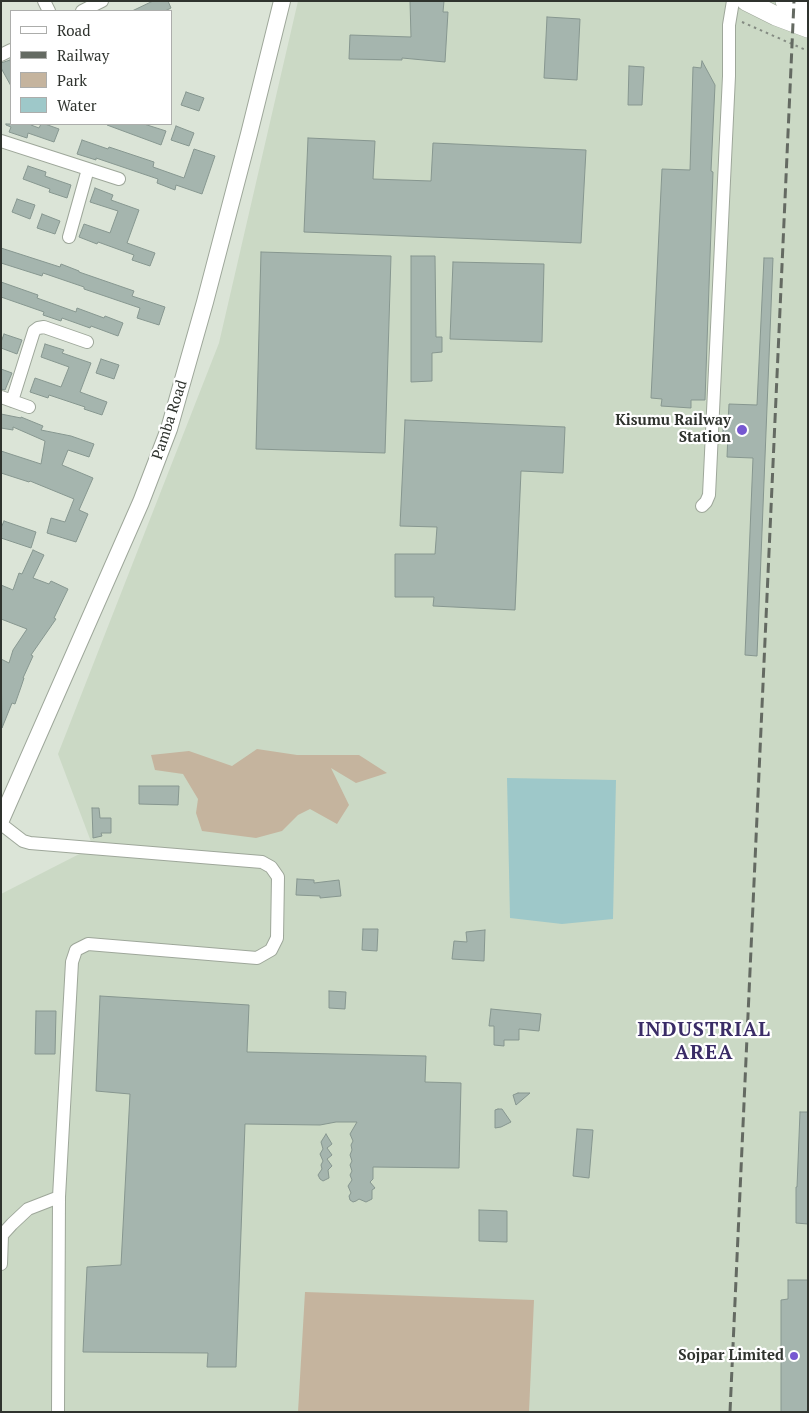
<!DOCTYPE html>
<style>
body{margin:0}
#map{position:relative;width:809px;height:1413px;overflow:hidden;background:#dbe4d7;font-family:"PT Serif",serif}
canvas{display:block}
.frame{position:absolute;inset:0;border:2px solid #2f332e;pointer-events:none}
.legend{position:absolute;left:10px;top:10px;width:162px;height:115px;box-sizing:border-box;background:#fff;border:1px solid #acadab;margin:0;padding:6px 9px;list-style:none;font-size:15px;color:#2f332e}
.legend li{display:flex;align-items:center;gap:10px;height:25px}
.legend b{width:25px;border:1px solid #acadab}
</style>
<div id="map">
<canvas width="809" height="1413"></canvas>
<div class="frame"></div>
<ul class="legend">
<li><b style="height:6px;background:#fff"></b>Road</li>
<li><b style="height:6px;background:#646a62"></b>Railway</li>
<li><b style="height:14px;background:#c5b49e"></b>Park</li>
<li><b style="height:14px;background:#9ec8c9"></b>Water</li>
</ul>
</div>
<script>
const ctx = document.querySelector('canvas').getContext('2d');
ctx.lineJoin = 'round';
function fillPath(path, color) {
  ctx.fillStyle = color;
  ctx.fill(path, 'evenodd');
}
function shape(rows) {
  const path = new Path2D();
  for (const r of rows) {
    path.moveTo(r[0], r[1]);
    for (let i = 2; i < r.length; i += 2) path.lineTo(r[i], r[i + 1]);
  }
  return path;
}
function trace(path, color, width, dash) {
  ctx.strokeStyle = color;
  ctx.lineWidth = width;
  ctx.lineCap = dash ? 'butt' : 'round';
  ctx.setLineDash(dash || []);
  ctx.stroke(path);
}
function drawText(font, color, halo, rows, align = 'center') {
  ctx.font = font + ' "PT Serif",serif';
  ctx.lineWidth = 4.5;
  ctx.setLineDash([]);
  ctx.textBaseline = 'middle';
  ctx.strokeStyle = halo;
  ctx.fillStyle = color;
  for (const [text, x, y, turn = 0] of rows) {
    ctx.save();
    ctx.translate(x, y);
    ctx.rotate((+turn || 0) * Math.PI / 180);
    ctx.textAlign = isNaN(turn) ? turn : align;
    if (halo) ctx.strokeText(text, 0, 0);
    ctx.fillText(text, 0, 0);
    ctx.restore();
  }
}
fillPath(shape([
 [298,1,808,1,808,1412,1,1412,1,894,93,847,58,754,219,343]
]), '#cbd9c5');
fillPath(shape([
 [257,749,297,755,359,755,387,773,356,783,331,768,349,805,337,824,310,809,298,815,282,831,256,838,202,831,196,813,198,799,183,774,155,770,151,755,189,751,232,766],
 [305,1292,534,1300,529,1412,298,1412]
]), '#c5b49e');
fillPath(shape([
 [507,778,616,780,613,919,562,924,510,918]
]), '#9ec8c9');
const building = shape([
 [153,1,168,1,171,8,165,11,132,11,153,1],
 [410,1,444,1,443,12,448,12,445,62,402,58,402,60,349,59,350,35,411,37,410,1],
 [547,17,580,19,577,80,544,78,547,17],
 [10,60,11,64,11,86,1,68,1,63,10,60],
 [702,61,715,85,711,171,713,172,705,400,691,400,691,408,661,406,662,399,651,398,662,169,690,170,693,67,701,68,702,61],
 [629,66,644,67,642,105,628,105,629,66],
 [186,92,204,98,199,111,181,105,186,92],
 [6,124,32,124,31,125,39,128,41,124,45,124,59,129,54,142,28,133,27,138,9,132,11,127,6,125,6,124],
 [108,124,144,124,166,131,161,145,107,125,108,124],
 [176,126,194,133,189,146,171,140,176,126],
 [308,138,375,141,373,179,431,181,433,143,586,150,581,243,304,232,308,138],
 [82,140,108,149,109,147,154,162,153,167,184,178,194,149,215,156,202,194,176,185,175,190,157,183,158,179,96,158,96,160,77,154,82,140],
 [28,166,46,172,45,176,71,185,67,198,49,192,50,189,23,179,28,166],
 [95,188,113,195,111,200,139,210,127,243,155,253,150,266,132,260,134,255,98,242,97,244,79,237,84,224,110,233,118,211,90,202,95,188],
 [17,199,35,205,30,219,12,212,17,199],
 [42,214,60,221,55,234,37,228,42,214],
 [1,248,60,267,61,264,79,271,79,272,134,291,132,296,165,307,159,325,137,318,140,308,84,289,84,287,43,273,42,276,1,263,1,248],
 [261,252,391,256,385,453,256,449,261,252],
 [411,256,435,256,436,337,442,337,442,352,432,353,432,381,411,382,411,256],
 [764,258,773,258,757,656,745,655,753,458,727,457,728,434,723,434,723,425,728,425,729,404,757,405,764,258],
 [453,262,544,264,542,342,450,339,453,262],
 [1,282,38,295,37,298,76,312,77,308,104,318,105,316,123,323,118,336,91,326,90,328,62,318,61,321,43,315,44,312,1,297,1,282],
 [4,334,22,340,17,354,1,348,1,342,4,334],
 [45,344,64,350,62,353,91,363,80,392,107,402,102,415,84,409,85,407,49,395,48,398,30,392,35,378,61,387,69,367,41,357,45,344],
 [101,359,119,365,114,379,96,373,101,359],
 [1,369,12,373,5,390,1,389,1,369],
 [1,414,21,418,21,417,43,426,41,430,71,436,94,444,89,457,68,450,62,465,93,478,79,510,88,514,76,542,47,533,51,518,65,522,74,499,30,481,29,482,1,473,1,451,41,464,45,441,13,427,13,430,1,428,1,414],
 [405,420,565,427,563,473,521,471,515,610,433,606,434,597,395,597,395,554,435,554,437,527,400,526,405,420],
 [4,521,36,532,31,548,1,538,1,528,4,521],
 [33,550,44,555,33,578,49,584,51,581,68,589,54,618,56,619,31,655,33,656,23,678,24,678,21,687,15,704,12,703,2,728,1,659,9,663,13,650,27,629,1,619,1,585,13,590,19,573,22,574,33,550],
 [139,786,179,786,178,805,139,804,139,786],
 [92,808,99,808,100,818,111,818,111,833,101,833,102,836,93,838,92,808],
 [297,879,314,880,314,883,339,880,341,896,320,898,320,896,296,895,297,879],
 [363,929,378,929,377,951,362,950,363,929],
 [485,930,484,961,452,959,454,941,467,942,466,932,485,930],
 [329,991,346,992,345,1009,329,1008,329,991],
 [100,996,249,1005,247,1052,426,1056,425,1082,461,1083,459,1168,373,1167,373,1179,370,1182,375,1188,372,1190,372,1199,366,1202,359,1199,356,1201,353,1202,350,1200,349,1196,351,1193,348,1186,352,1180,350,1175,352,1171,350,1165,352,1161,350,1155,352,1150,351,1145,353,1141,350,1134,357,1122,336,1122,320,1125,245,1124,236,1367,207,1367,208,1353,83,1352,87,1267,121,1265,130,1094,96,1091,100,996],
 [491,1009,541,1014,539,1031,519,1029,519,1040,504,1040,504,1046,494,1045,494,1026,489,1026,491,1009],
 [36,1011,56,1011,55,1054,35,1054,36,1011],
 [518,1093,530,1093,516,1105,513,1095,518,1093],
 [498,1109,502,1109,511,1122,501,1127,495,1128,495,1110,498,1109],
 [800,1112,808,1112,808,1224,796,1223,796,1187,797,1187,800,1112],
 [577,1129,593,1130,589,1178,573,1176,577,1129],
 [326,1134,332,1144,327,1148,332,1155,327,1159,332,1166,328,1170,329,1178,323,1181,320,1179,318,1175,322,1169,321,1165,323,1161,320,1154,323,1149,321,1142,326,1134],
 [479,1210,507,1211,507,1242,479,1241,479,1210],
 [788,1280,808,1280,808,1412,781,1412,781,1300,788,1299,788,1280]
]);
fillPath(building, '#a5b5ae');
trace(building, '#879790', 1);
const minor = shape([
 [44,1,49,11],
 [82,11,102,1],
 [1,55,11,50],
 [1,141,119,179],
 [69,237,88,169],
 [1,397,29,407],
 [12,401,34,331,38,328,44,327,87,342],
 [702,506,706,502,709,495,729,76,729,25,733,1],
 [1,824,23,841,30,843,262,862,271,867,278,877,277,938,271,950,257,958,88,944,76,950,72,962,59,1197,58,1412],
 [1,1264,2,1235,12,1224,28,1209,59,1197]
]);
const major = shape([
 [1,820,141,502,169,429,205,302,249,134,282,1]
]);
const highway = shape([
 [746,1,776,16,808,28],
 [785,1,808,10]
]);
trace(minor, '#9ea79a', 14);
trace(major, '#9ea79a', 18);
trace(highway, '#9ea79a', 20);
trace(shape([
 [742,22,808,51]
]), '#848b82', 2, [2.5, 4]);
trace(minor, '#fff', 12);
trace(major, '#fff', 16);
trace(highway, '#fff', 19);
trace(shape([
 [730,1412,794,1]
]), '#646a62', 3, [10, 5]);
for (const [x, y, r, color] of [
 [742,430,6,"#7657d1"],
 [794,1356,5,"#7657d1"]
]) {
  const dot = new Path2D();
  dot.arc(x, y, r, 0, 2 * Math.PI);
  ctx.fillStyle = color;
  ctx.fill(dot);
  trace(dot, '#fff', 2);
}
drawText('15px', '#2f332e', '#fff', [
 ["Pamba Road",170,420,-72]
]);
drawText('bold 15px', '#2f332e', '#fff', [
 ["Kisumu Railway",731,421],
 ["Station",731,438],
 ["Sojpar Limited",784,1356]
], 'right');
ctx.letterSpacing = '1px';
drawText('bold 20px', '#3a2c67', '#fff', [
 ["INDUSTRIAL",704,1030],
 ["AREA",704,1053]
]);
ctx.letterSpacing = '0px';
</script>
